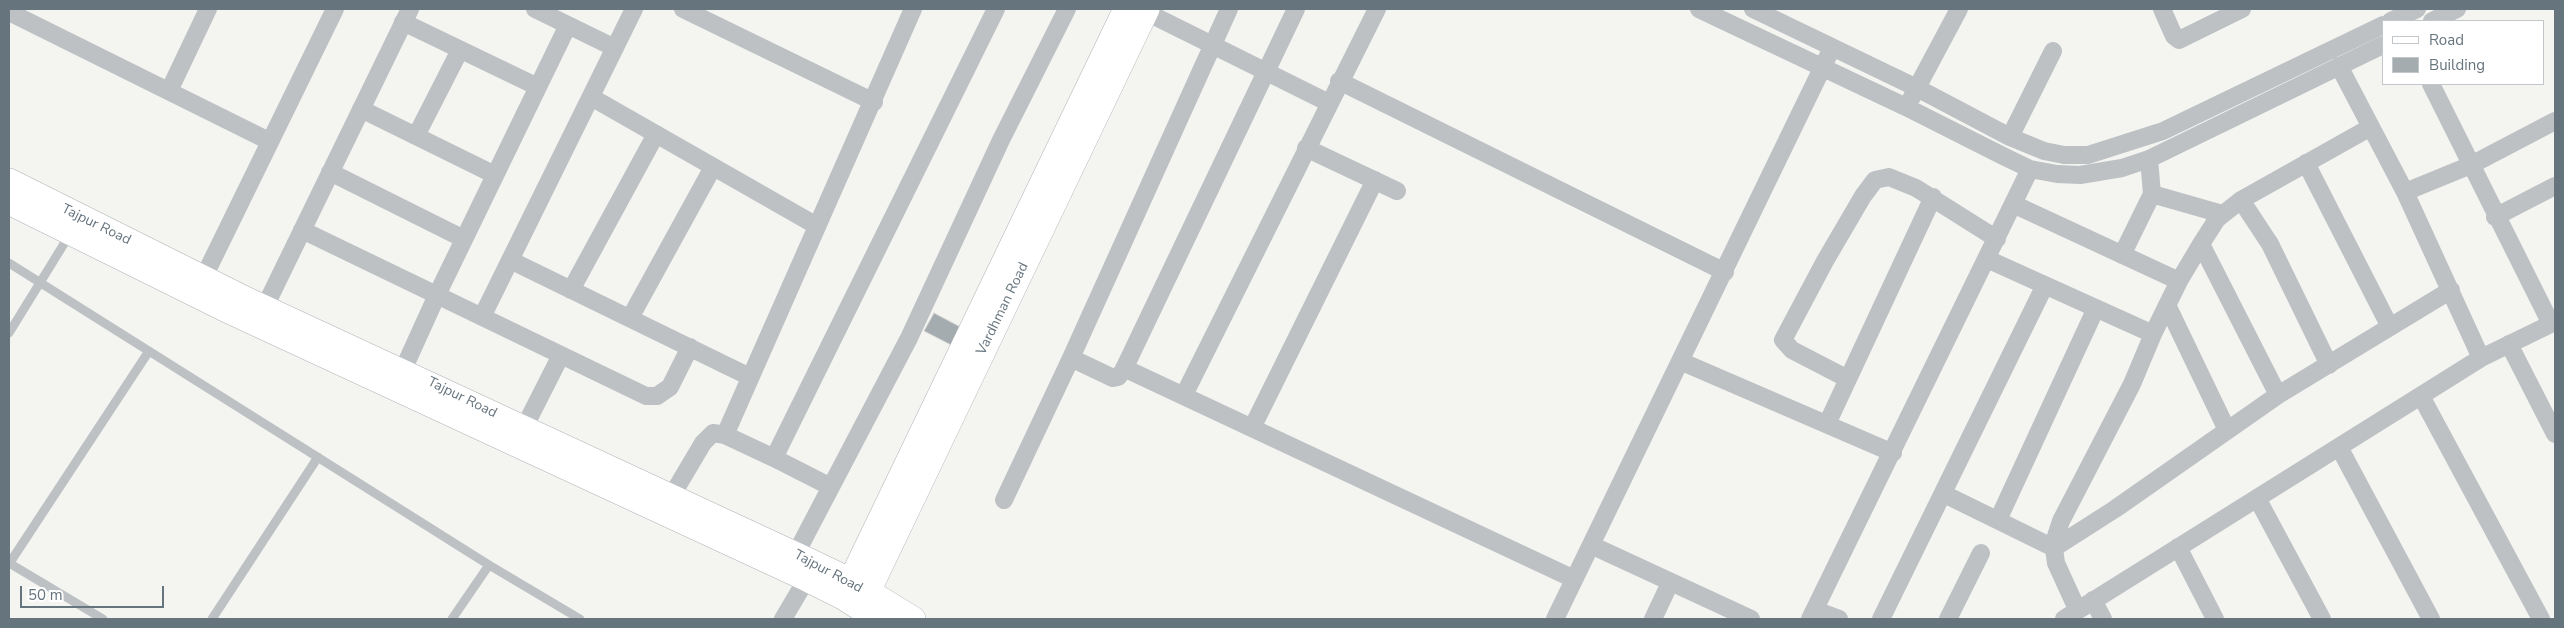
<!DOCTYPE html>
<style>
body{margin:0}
#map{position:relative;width:2564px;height:628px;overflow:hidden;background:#f4f4f1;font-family:"Nunito Sans",sans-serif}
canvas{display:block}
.frame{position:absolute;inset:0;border:10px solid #66747e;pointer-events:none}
.legend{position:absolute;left:2382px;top:20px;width:162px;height:65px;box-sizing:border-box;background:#fff;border:1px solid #c2c7cb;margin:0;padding:6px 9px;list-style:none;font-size:15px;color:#66747e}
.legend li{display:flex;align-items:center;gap:10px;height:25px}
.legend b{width:25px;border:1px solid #c2c7cb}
.scale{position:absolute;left:20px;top:586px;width:144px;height:22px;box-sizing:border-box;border:2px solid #66747e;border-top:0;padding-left:6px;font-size:15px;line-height:18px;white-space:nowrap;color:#66747e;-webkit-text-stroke:4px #fff;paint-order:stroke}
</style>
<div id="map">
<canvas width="2564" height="628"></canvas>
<div class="frame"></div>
<ul class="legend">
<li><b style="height:6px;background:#fff"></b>Road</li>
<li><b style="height:14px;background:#a5acb0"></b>Building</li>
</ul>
<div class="scale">50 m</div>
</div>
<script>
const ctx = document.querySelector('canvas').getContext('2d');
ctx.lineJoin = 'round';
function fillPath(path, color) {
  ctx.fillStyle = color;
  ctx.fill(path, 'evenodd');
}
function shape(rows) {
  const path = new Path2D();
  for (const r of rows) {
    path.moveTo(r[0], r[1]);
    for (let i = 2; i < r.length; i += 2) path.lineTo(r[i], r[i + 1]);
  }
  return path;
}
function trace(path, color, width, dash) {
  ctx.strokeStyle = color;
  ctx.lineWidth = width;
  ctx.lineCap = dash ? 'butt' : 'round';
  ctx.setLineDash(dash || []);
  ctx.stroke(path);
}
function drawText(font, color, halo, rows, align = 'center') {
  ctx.font = font + ' "Nunito Sans",sans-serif';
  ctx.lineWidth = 5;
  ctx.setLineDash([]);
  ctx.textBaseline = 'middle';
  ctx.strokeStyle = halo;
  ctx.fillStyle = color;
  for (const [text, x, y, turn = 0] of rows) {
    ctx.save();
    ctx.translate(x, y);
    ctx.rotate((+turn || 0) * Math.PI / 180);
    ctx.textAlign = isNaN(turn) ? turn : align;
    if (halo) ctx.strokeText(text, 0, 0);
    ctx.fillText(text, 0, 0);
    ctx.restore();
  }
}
const building = shape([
 [934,313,966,330,957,348,924,331,934,313]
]);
fillPath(building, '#a5acb0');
trace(building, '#d5d5d3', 1);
const secondary = shape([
 [9,181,239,296,816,564,851,581,913,619],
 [9,202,231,312,807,579,843,597,877,619],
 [844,595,1126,9],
 [861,606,1147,9]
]);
trace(secondary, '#b0b5b8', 26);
trace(shape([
 [9,263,489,565,580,619],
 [9,333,70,234],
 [9,563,103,619],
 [9,564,149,351],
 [212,619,318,457],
 [452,619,489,565]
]), '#bdc1c4', 9);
trace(shape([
 [535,9,615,48],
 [683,9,874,102],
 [1699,9,1906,107,2003,156,2030,169,2057,174,2080,175,2122,168,2149,159,2383,45],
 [1753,9,1917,88,2010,137,2044,151,2064,155,2088,155,2163,131,2383,25],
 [2162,9,2174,36,2179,40,2242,9],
 [9,12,269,141],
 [1146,12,1329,103],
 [2391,21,2417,9],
 [2432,21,2457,9],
 [403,22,538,87],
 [2339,66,2405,192,2481,358],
 [1339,81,1725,272],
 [2431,84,2551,324],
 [169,91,208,9],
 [591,97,817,226],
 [1912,97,1959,9],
 [361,109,495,175],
 [416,136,460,50],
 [2010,137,2053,51],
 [1306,148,1397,191],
 [2306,163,2390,327],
 [330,172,464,239],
 [2405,192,2471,165,2555,121],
 [2152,194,2222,214],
 [2241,200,2270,244,2329,365],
 [2013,204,2179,281],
 [2495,217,2555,186],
 [302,230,646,396,657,396,670,387,690,347],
 [2201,244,2278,395],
 [2122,255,2152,194,2149,159],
 [1987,259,2153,334],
 [510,260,750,377],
 [199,287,335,9],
 [571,290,656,134],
 [2167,305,2227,430],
 [482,317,634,9],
 [630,318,713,167],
 [259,319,410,9],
 [2509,344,2555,434],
 [1071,358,1113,378,1118,377,1123,371,1296,9],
 [1680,361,1893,453],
 [1124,368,1574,579],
 [403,370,437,295,568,25],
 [1848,379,1792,350,1783,340,1825,261,1863,196,1875,180,1889,177,1916,188,1997,239],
 [1184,395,1377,9],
 [2421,396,2541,619],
 [1827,424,1933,197],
 [524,428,561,355],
 [1252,428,1375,180],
 [725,435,913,9],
 [2339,447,2431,619],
 [774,458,996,9],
 [1944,494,2054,548,2115,509,2278,395,2451,290],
 [671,497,703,443,713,433,725,435,774,458,831,487],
 [2257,498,2322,619],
 [1004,500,1071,358,1229,9],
 [1998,520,2096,308],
 [1591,545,1751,619],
 [2178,547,2215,619],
 [791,563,909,338,1001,140,1067,9],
 [2093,600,2103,619],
 [2077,609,2056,563,2054,548,2056,536,2061,521,2132,384,2153,334,2179,281,2201,244,2217,219,2241,200,2371,127],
 [1815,610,1839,619],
 [783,619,812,570],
 [1555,619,1828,56],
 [1653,619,1670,583],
 [1810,619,2030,169],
 [1881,619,2045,285],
 [1948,619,1981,553],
 [2064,619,2481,358,2555,322]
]), '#bdc1c4', 18);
trace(secondary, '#fff', 25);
drawText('14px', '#66747e', '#fff', [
 ["Tajpur Road",96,225,26],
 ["Vardhman Road",1003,309,-64],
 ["Tajpur Road",462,398,26],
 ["Tajpur Road",828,572,28]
]);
</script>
